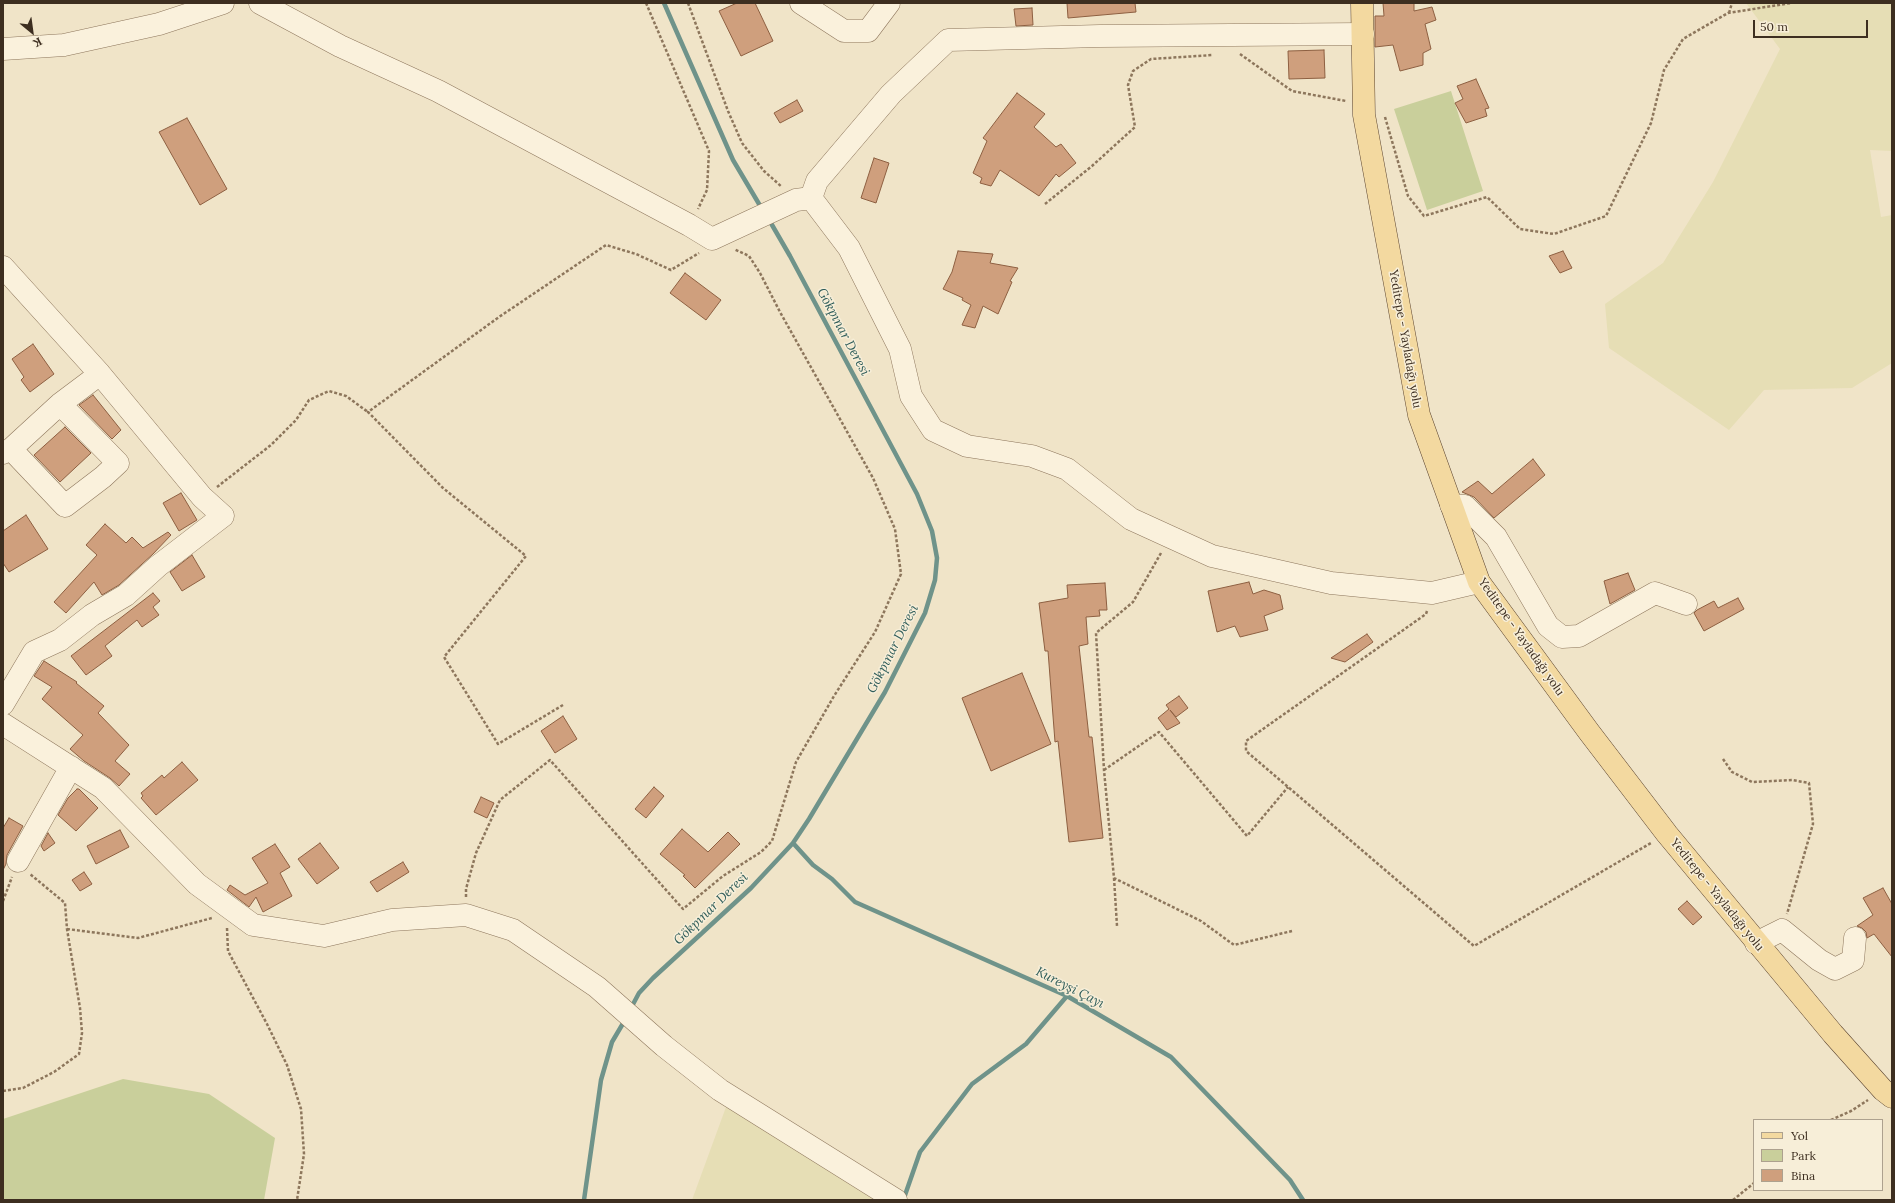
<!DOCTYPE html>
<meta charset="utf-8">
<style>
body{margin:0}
#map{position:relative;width:1895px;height:1203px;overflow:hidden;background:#f0e4c8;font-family:Lora,serif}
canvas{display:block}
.frame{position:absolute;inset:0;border:4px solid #3d2e20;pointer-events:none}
.legend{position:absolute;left:1753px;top:1119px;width:130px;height:72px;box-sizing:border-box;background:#f7eed8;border:1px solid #ada18e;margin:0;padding:5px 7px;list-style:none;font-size:12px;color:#3d2e20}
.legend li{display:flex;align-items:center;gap:8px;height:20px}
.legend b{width:20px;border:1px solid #ada18e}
.north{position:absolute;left:12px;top:12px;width:40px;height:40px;-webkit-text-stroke:3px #f7eed8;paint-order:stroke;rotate:151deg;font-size:11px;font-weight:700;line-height:16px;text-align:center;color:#3d2e20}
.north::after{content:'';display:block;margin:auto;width:14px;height:18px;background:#3d2e20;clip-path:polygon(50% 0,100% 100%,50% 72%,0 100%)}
.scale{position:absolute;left:1753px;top:20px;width:115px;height:18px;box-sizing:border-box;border:2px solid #3d2e20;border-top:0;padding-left:5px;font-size:12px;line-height:14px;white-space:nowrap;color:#3d2e20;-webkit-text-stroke:3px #f7eed8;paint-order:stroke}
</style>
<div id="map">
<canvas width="1895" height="1203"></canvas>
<div class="frame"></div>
<ul class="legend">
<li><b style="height:5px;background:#f3d9a0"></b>Yol</li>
<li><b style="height:11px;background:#c9cf9b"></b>Park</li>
<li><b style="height:11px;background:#cf9f7d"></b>Bina</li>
</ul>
<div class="north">K</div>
<div class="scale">50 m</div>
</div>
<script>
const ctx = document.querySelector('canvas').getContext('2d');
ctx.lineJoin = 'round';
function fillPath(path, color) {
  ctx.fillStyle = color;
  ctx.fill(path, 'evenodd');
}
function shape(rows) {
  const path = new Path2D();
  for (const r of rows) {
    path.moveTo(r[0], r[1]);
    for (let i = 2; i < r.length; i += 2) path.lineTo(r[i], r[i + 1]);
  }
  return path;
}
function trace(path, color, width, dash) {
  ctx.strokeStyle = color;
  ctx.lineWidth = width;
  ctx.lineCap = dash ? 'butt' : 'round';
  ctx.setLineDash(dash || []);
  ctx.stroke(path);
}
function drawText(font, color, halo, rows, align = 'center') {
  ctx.font = font + ' Lora,serif';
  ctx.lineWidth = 3;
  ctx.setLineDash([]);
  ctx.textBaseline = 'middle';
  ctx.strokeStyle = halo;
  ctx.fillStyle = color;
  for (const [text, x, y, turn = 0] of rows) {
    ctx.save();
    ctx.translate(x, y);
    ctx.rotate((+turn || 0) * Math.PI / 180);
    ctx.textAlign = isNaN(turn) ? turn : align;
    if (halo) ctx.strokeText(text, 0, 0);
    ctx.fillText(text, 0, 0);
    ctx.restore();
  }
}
fillPath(shape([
 [1746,3,1892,3,1892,151,1870,150,1881,217,1892,215,1892,363,1852,388,1764,390,1729,430,1609,348,1605,304,1663,263,1713,182,1780,49],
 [726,1107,881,1200,692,1200]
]), '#e6deb5');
fillPath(shape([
 [1451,91,1483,191,1427,210,1394,109],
 [123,1079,209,1094,275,1138,264,1200,3,1200,3,1119]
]), '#c9cf9b');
trace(shape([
 [664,3,733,160,762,209],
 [793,843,813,865,832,879,855,902,1067,996,1171,1057,1290,1180,1303,1200],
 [631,1008,639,993,653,978,751,888,793,843,809,819,885,692,925,613,935,580,937,558,932,531,917,494,790,256,768,218],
 [904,1198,920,1152,972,1084,1026,1044,1067,996],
 [584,1200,601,1080,612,1042,625,1020]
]), '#6f938a', 4.5);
const building = shape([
 [737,3,755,3,773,41,741,56,719,11,737,3],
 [1067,3,1135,3,1136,12,1068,18,1067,3],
 [1383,3,1414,3,1414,11,1432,7,1436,20,1425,24,1431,49,1423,53,1423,65,1400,71,1393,45,1375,47,1375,16,1384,16,1383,3],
 [1032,8,1033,25,1016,26,1014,9,1032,8],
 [1324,50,1325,78,1289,79,1288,51,1324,50],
 [1476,79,1489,108,1485,109,1487,116,1466,123,1455,103,1463,99,1457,86,1476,79],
 [1017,93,1045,114,1034,127,1056,147,1061,144,1076,163,1059,177,1056,174,1039,196,1000,170,991,186,980,183,982,178,973,173,987,141,983,138,1017,93],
 [797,100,803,111,780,123,774,113,797,100],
 [187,118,227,189,200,205,159,132,187,118],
 [874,158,889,163,876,203,861,198,874,158],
 [958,251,993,254,990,263,1018,268,1010,281,1012,282,998,314,983,306,975,328,962,325,971,305,962,300,963,298,943,289,952,272,958,251],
 [1563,251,1572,268,1560,273,1549,256,1563,251],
 [685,273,721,300,706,320,670,293,685,273],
 [33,344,54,374,30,392,21,380,24,377,12,359,33,344],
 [93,395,121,430,112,439,79,405,93,395],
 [65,427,91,453,60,482,34,455,65,427],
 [1533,459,1545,475,1494,518,1474,497,1462,492,1478,481,1492,494,1533,459],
 [181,493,197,520,179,531,163,503,181,493],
 [26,515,48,549,9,572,3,563,3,531,26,515],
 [105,524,126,543,132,537,143,548,168,532,171,535,153,554,119,585,102,595,94,582,66,613,54,602,97,555,86,545,105,524],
 [192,555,205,577,182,591,170,572,192,555],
 [1628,573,1635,590,1610,604,1604,581,1628,573],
 [1249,582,1253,594,1264,590,1280,595,1283,609,1264,616,1268,630,1240,637,1235,626,1217,632,1208,591,1249,582],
 [1105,583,1107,610,1099,610,1100,616,1086,617,1088,644,1079,646,1089,737,1092,737,1103,838,1069,842,1058,741,1055,742,1048,651,1045,651,1039,603,1068,598,1067,585,1105,583],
 [153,593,160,601,153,607,159,615,142,627,137,620,105,646,112,656,86,675,71,656,153,593],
 [1738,598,1744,609,1704,631,1694,613,1697,610,1714,601,1718,608,1738,598],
 [1367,634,1373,642,1345,662,1331,658,1367,634],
 [44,661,77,682,76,683,104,706,98,713,129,745,115,761,130,774,119,786,110,778,84,761,70,749,83,735,42,699,52,687,34,676,44,661],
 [1022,673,1051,744,991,771,962,698,1022,673],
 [1179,696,1188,708,1176,717,1170,710,1180,723,1167,730,1158,718,1169,709,1166,705,1179,696],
 [563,716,577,739,555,753,541,731,563,716],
 [182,762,198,780,156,815,141,798,143,796,141,793,162,775,164,778,182,762],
 [654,787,664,796,646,818,635,809,654,787],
 [77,789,79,789,98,808,76,831,58,815,68,798,77,789],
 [481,797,494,803,487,818,474,812,481,797],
 [9,818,23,826,7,855,6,864,3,870,3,828,9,818],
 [682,829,708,852,728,832,740,844,695,888,683,876,685,875,660,854,682,829],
 [120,830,129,847,96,864,87,846,120,830],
 [48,833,55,843,44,851,41,846,48,833],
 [320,843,339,868,317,884,298,859,320,843],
 [275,844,290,867,280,873,292,896,263,912,256,897,249,907,227,890,230,885,245,895,268,883,252,858,275,844],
 [403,862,409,872,377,892,370,882,403,862],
 [84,872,92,884,80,891,72,880,84,872],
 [1883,888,1892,904,1892,957,1874,934,1867,938,1866,932,1862,928,1857,926,1873,915,1863,898,1883,888],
 [1687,901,1702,917,1693,925,1678,909,1687,901]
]);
fillPath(building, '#cf9f7d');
trace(building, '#8d5f41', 1);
const minor = shape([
 [260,3,340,46,438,91,689,225,712,239,796,200,811,198,849,248,900,349,911,396,933,430,967,446,1032,456,1067,469,1131,519,1212,556,1331,583,1432,593,1479,582],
 [801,3,844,31,868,31,889,3],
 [3,49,64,45,159,24,223,3],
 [811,198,817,181,891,94,948,40,1100,36,1363,34],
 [3,267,100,374,202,497,223,516,158,566,126,595,92,615,60,640,34,652,3,704],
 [11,449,65,506,103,477,118,463,60,404],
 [3,453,11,449,60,404,100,374],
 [1451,505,1465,506,1496,537,1548,626,1562,637,1579,636,1655,593,1686,604],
 [3,724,103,788,197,884,253,925,324,936,392,920,466,915,513,930,597,987,664,1046,720,1090,896,1200],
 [18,861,71,767],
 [1756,943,1782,930,1819,960,1835,969,1853,960,1855,938]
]);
const major = shape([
 [1362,3,1364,115,1419,415,1479,582,1589,732,1667,834,1833,1034,1883,1090,1892,1097]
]);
trace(minor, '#8d765c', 23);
trace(major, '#5b4430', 23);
trace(shape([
 [646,3,709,151,707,190,698,209],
 [688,3,728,111,742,143,764,171,782,187],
 [1729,13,1732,3],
 [1240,54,1292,91,1346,101],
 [1385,117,1408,196,1424,216,1487,197,1520,229,1554,234,1606,216,1651,123,1664,70,1683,39,1728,13,1791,3],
 [1045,204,1092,166,1135,127,1128,85,1133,71,1151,59,1213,55],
 [217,487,271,445,296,420,309,400,329,391,346,396,368,412],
 [1161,553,1133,602,1096,633,1104,770,1114,878,1201,921,1234,945,1292,931],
 [1427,611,1426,614,1246,741,1246,751,1474,946,1651,843],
 [563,705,498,744,444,657,526,556,443,488,368,412,499,317,606,245,636,254,671,270,699,253],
 [1723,759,1732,772,1752,782,1792,780,1809,783,1813,824,1787,914],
 [1104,770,1159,732,1247,836,1288,787],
 [1114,878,1117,926],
 [466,897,466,889,476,853,500,800,550,760,683,909,723,876,761,852,772,841,796,762,834,696,875,632,901,574,895,529,873,478,780,312,760,273,749,256,734,249],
 [3,901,12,877],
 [227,928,228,951,267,1024,287,1065,301,1109,304,1154,297,1200],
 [67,929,138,938,212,918],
 [3,1091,23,1088,54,1072,79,1054,82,1033,80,1008,67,929,65,903,30,874],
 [1831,1120,1851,1111,1868,1100],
 [1733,1200,1754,1183]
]), '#8d765c', 2.5, [3, 2]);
trace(minor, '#faf1dc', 22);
trace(major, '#f3d9a0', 22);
drawText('12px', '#3d2e20', '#f7eed8', [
 ["Yeditepe - Yayladağı yolu",1405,339,80],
 ["Yeditepe - Yayladağı yolu",1521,637,55],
 ["Yeditepe - Yayladağı yolu",1717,895,51]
]);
drawText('italic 13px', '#2f5d5a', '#f7eed8', [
 ["Gökpınar Deresi",843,332,62],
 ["Gökpınar Deresi",893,649,-63],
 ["Gökpınar Deresi",711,909,-44],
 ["Kureyşi Çayı",1070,988,27]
]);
</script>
